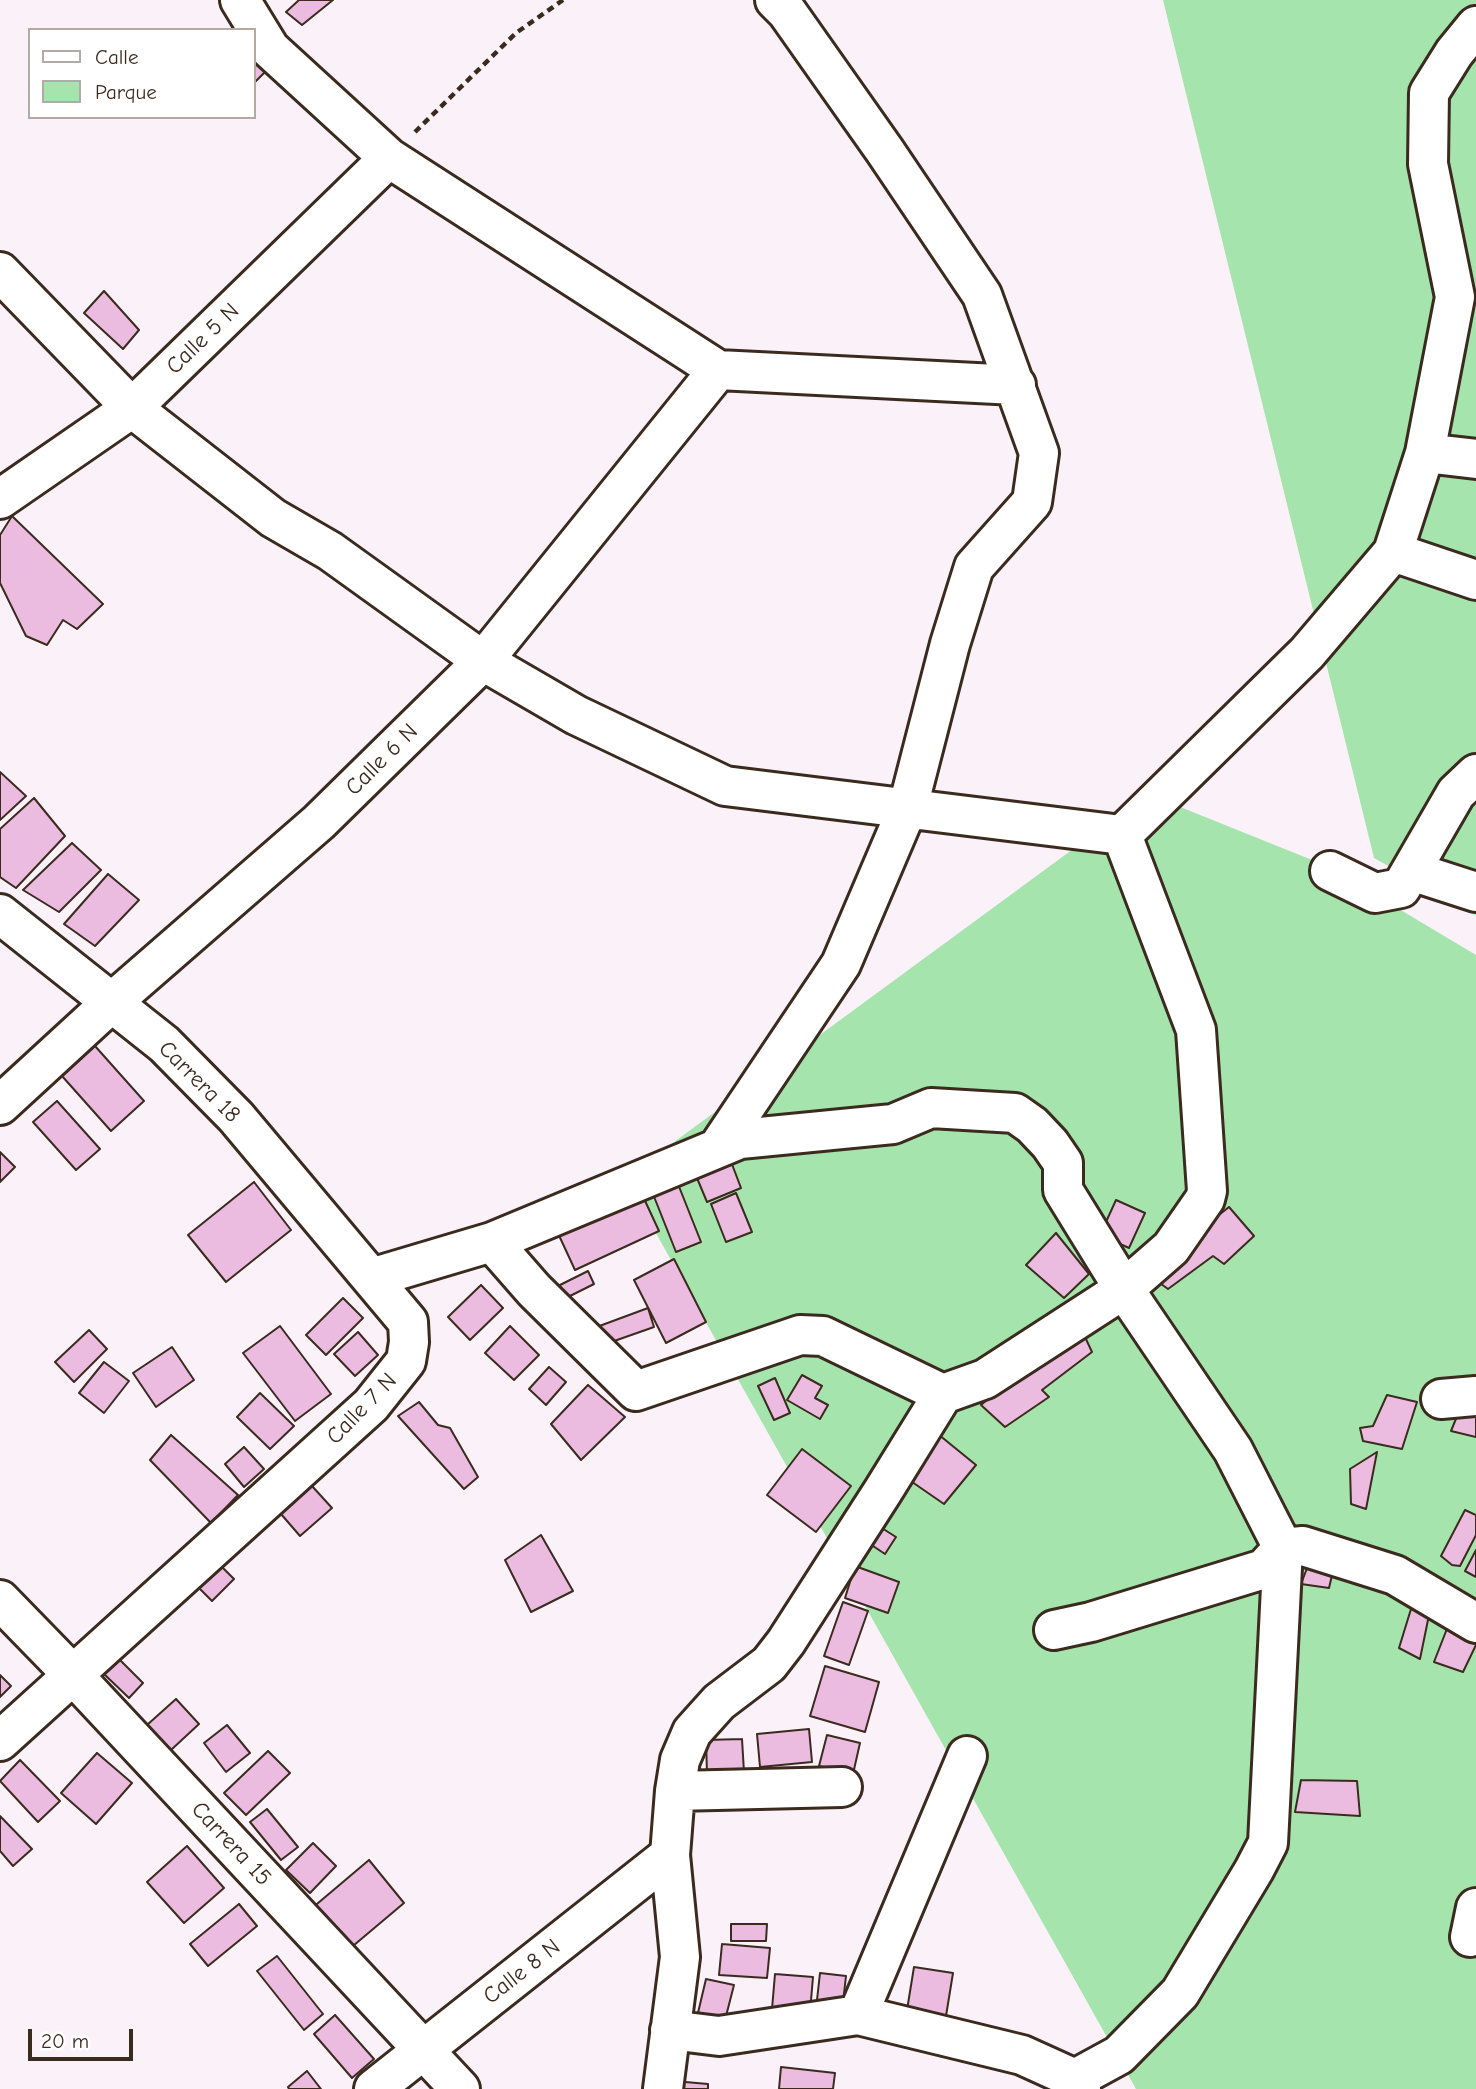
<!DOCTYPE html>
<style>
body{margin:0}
#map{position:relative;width:1476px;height:2089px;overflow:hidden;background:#fbf2f9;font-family:"Comic Neue",sans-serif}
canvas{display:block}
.legend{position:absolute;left:28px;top:28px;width:228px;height:91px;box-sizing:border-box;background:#fff;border:2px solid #b1aaa5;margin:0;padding:9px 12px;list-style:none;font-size:21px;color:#3b2a1e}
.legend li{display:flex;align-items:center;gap:14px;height:35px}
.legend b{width:35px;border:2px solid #b1aaa5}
.scale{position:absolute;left:28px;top:2029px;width:105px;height:32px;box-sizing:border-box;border:4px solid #3b2a1e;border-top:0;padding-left:9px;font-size:21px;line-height:24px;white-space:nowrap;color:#3b2a1e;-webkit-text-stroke:5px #fff;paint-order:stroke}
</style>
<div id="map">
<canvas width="1476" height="2089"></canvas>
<ul class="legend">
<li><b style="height:9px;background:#fff"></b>Calle</li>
<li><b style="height:19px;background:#a5e4ac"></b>Parque</li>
</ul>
<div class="scale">20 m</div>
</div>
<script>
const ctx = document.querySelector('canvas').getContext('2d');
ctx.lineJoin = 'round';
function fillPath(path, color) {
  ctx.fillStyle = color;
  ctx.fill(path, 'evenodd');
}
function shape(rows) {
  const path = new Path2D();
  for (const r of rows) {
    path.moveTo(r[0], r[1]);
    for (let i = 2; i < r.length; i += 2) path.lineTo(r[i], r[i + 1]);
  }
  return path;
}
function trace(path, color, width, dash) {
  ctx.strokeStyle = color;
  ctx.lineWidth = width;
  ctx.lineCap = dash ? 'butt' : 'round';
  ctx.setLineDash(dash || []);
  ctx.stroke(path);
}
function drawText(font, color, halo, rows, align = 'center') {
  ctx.font = font + ' "Comic Neue",sans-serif';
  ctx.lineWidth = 5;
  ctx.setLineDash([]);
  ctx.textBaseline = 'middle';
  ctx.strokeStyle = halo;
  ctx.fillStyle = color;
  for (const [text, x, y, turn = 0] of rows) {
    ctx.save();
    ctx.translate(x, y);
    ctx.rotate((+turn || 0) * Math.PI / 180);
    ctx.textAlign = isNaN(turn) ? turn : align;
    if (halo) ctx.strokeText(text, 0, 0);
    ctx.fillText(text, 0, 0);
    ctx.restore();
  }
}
fillPath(shape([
 [1163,0,1476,0,1476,915,1374,858],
 [1148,794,1327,866,1476,955,1476,2089,1136,2089,625,1178]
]), '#a5e4ac');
const building = shape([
 [299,0,333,0,302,25,286,12,299,0],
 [254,42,272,65,254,83,254,42],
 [104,291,139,330,123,349,84,313,104,291],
 [12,516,103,604,77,629,63,620,47,645,26,636,0,583,0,535,12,516],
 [0,772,26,796,0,820,0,772],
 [34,798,65,836,16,888,0,877,0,829,34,798],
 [72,843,101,870,59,912,23,890,72,843],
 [108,874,139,900,95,946,64,924,108,874],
 [95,1046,144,1101,111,1131,62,1076,95,1046],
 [57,1101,100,1149,76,1170,33,1122,57,1101],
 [727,1151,741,1188,707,1202,692,1166,727,1151],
 [0,1152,15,1167,0,1182,0,1152],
 [676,1179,701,1242,676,1252,651,1189,676,1179],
 [254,1182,291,1230,226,1282,188,1235,254,1182],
 [640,1190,659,1231,575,1270,556,1229,640,1190],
 [736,1193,752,1232,726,1242,711,1204,736,1193],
 [1116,1200,1145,1213,1129,1248,1100,1235,1116,1200],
 [1229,1207,1254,1236,1224,1264,1213,1256,1168,1289,1146,1273,1229,1207],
 [1056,1233,1089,1274,1064,1298,1026,1265,1056,1233],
 [674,1259,706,1322,666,1343,634,1280,674,1259],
 [588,1271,594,1284,560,1301,554,1288,588,1271],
 [481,1285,503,1308,470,1340,448,1317,481,1285],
 [343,1298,363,1318,326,1355,306,1335,343,1298],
 [648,1308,654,1327,600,1346,594,1328,648,1308],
 [1078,1322,1092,1352,1042,1390,1049,1397,1005,1427,981,1405,1078,1322],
 [280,1326,331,1394,295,1421,243,1353,280,1326],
 [510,1326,539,1355,514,1380,485,1353,510,1326],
 [89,1330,107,1349,74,1382,55,1362,89,1330],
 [358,1332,378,1355,355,1376,334,1354,358,1332],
 [172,1347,194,1380,156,1407,133,1373,172,1347],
 [104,1362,129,1381,104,1413,79,1393,104,1362],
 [549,1367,566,1382,546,1405,529,1389,549,1367],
 [802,1375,822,1386,815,1398,828,1405,820,1419,787,1400,802,1375],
 [775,1378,790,1413,774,1420,758,1386,775,1378],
 [588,1385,625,1417,581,1460,551,1424,588,1385],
 [260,1393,294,1426,270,1449,237,1417,260,1393],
 [1387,1395,1417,1402,1402,1449,1363,1441,1360,1428,1373,1426,1387,1395],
 [1464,1399,1476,1403,1476,1437,1451,1431,1464,1399],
 [419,1402,438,1425,450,1428,478,1477,464,1489,398,1416,419,1402],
 [933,1430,976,1465,944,1504,902,1475,933,1430],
 [171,1435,238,1495,211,1523,150,1460,171,1435],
 [244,1447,264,1469,244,1487,225,1464,244,1447],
 [802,1449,851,1486,816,1532,767,1495,802,1449],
 [1377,1452,1366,1509,1351,1504,1350,1469,1377,1452],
 [312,1486,332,1508,300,1536,281,1514,312,1486],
 [1465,1510,1476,1515,1476,1535,1460,1566,1452,1565,1441,1556,1465,1510],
 [877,1525,896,1537,885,1554,867,1542,877,1525],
 [541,1535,573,1591,531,1612,505,1560,541,1535],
 [1476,1550,1476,1577,1465,1571,1476,1550],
 [217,1562,234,1579,212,1601,195,1584,217,1562],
 [1309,1563,1334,1567,1329,1588,1301,1584,1309,1563],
 [855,1566,899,1582,888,1613,845,1598,855,1566],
 [843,1602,868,1611,849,1665,824,1656,843,1602],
 [1411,1609,1429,1615,1420,1659,1399,1648,1411,1609],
 [1450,1621,1476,1634,1476,1645,1463,1672,1434,1662,1450,1621],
 [119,1659,143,1683,129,1698,104,1674,119,1659],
 [825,1666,879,1682,865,1732,810,1716,825,1666],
 [0,1675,11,1686,0,1697,0,1675],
 [176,1699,199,1724,171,1750,147,1725,176,1699],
 [227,1725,250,1753,226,1772,204,1743,227,1725],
 [809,1729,812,1762,760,1767,757,1734,809,1729],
 [827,1735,860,1743,853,1774,819,1766,827,1735],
 [742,1739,744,1772,707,1774,706,1740,742,1739],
 [268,1751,290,1773,246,1815,224,1793,268,1751],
 [97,1753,132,1783,96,1824,61,1793,97,1753],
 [20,1760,60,1801,38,1822,0,1781,20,1760],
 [1301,1780,1357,1781,1360,1816,1295,1812,1301,1780],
 [267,1809,298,1847,281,1860,250,1822,267,1809],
 [0,1816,32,1849,13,1866,0,1851,0,1816],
 [313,1843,336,1866,310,1893,286,1870,313,1843],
 [187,1846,224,1888,184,1923,147,1882,187,1846],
 [369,1860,404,1903,347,1951,311,1909,369,1860],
 [239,1904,257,1926,208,1966,190,1944,239,1904],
 [731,1924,767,1924,766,1941,731,1941,731,1924],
 [722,1944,770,1948,767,1978,719,1975,722,1944],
 [277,1956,323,2014,304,2030,257,1971,277,1956],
 [914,1967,953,1973,946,2016,907,2010,914,1967],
 [820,1973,846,1976,843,2003,817,2000,820,1973],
 [775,1974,813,1977,810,2012,772,2009,775,1974],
 [706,1979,734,1985,724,2024,697,2017,706,1979],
 [335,2015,374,2059,352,2078,314,2034,335,2015],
 [781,2067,835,2073,833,2089,779,2089,781,2067],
 [307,2071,321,2089,289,2089,288,2087,307,2071],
 [674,2081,708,2084,708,2089,673,2089,674,2081]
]);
fillPath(building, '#ebbcdf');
trace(building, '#3b2a1e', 2);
const minor = shape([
 [240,0,270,49,389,158,718,370,1016,385],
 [0,272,132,408,273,518,330,551,483,661,576,715,725,786,1122,835],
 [1425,453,1476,459],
 [0,499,132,408,389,158],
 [1393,552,1476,580],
 [1122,835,1307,653,1393,552,1425,453,1455,297,1428,164,1429,93,1454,53,1476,26],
 [1330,871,1375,893,1401,888,1456,793,1476,774],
 [1411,871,1476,892],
 [0,914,164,1044,236,1117,408,1322,409,1342,406,1361,371,1405,0,1741],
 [0,1105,111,1003,319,822,483,661,718,370],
 [719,1146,841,964,908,807,950,644,974,567,1032,502,1039,453,982,295,885,151,787,12,775,0],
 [492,1242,534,1290,636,1391,800,1335,823,1336,943,1394],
 [371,1278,492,1242,740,1139,893,1124,931,1108,1015,1113,1032,1125,1050,1144,1063,1163,1063,1190,1124,1289,1233,1450,1283,1548,1268,1843,1254,1870,1180,1993,1119,2055,1075,2079],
 [1441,1399,1476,1396],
 [0,1600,73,1675,460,2089],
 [1054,1630,1091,1622,1264,1569,1283,1548,1303,1546,1395,1575,1476,1623],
 [675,1791,842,1787],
 [1470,1937,1476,1908],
 [858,2015,967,1756],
 [670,2030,719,2036,858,2015,1022,2055,1075,2079,1081,2089],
 [374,2089,670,1855],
 [663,2089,680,1957,670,1855,675,1791,680,1760,692,1732,719,1702,769,1664,786,1642,883,1491,943,1394,985,1379,1124,1289,1171,1248,1205,1199,1207,1191,1196,1030,1122,835]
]);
trace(minor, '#3b2a1e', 44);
trace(shape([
 [415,132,516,33,563,0]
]), '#3b2a1e', 4.5, [7, 5]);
trace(minor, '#fff', 38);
drawText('23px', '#3b2a1e', '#fff', [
 ["Calle 5 N",203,339,-44],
 ["Calle 6 N",382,760,-45],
 ["Carrera 18",199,1082,45],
 ["Calle 7 N",362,1409,-46],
 ["Carrera 15",231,1844,47],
 ["Calle 8 N",522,1972,-38]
]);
</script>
